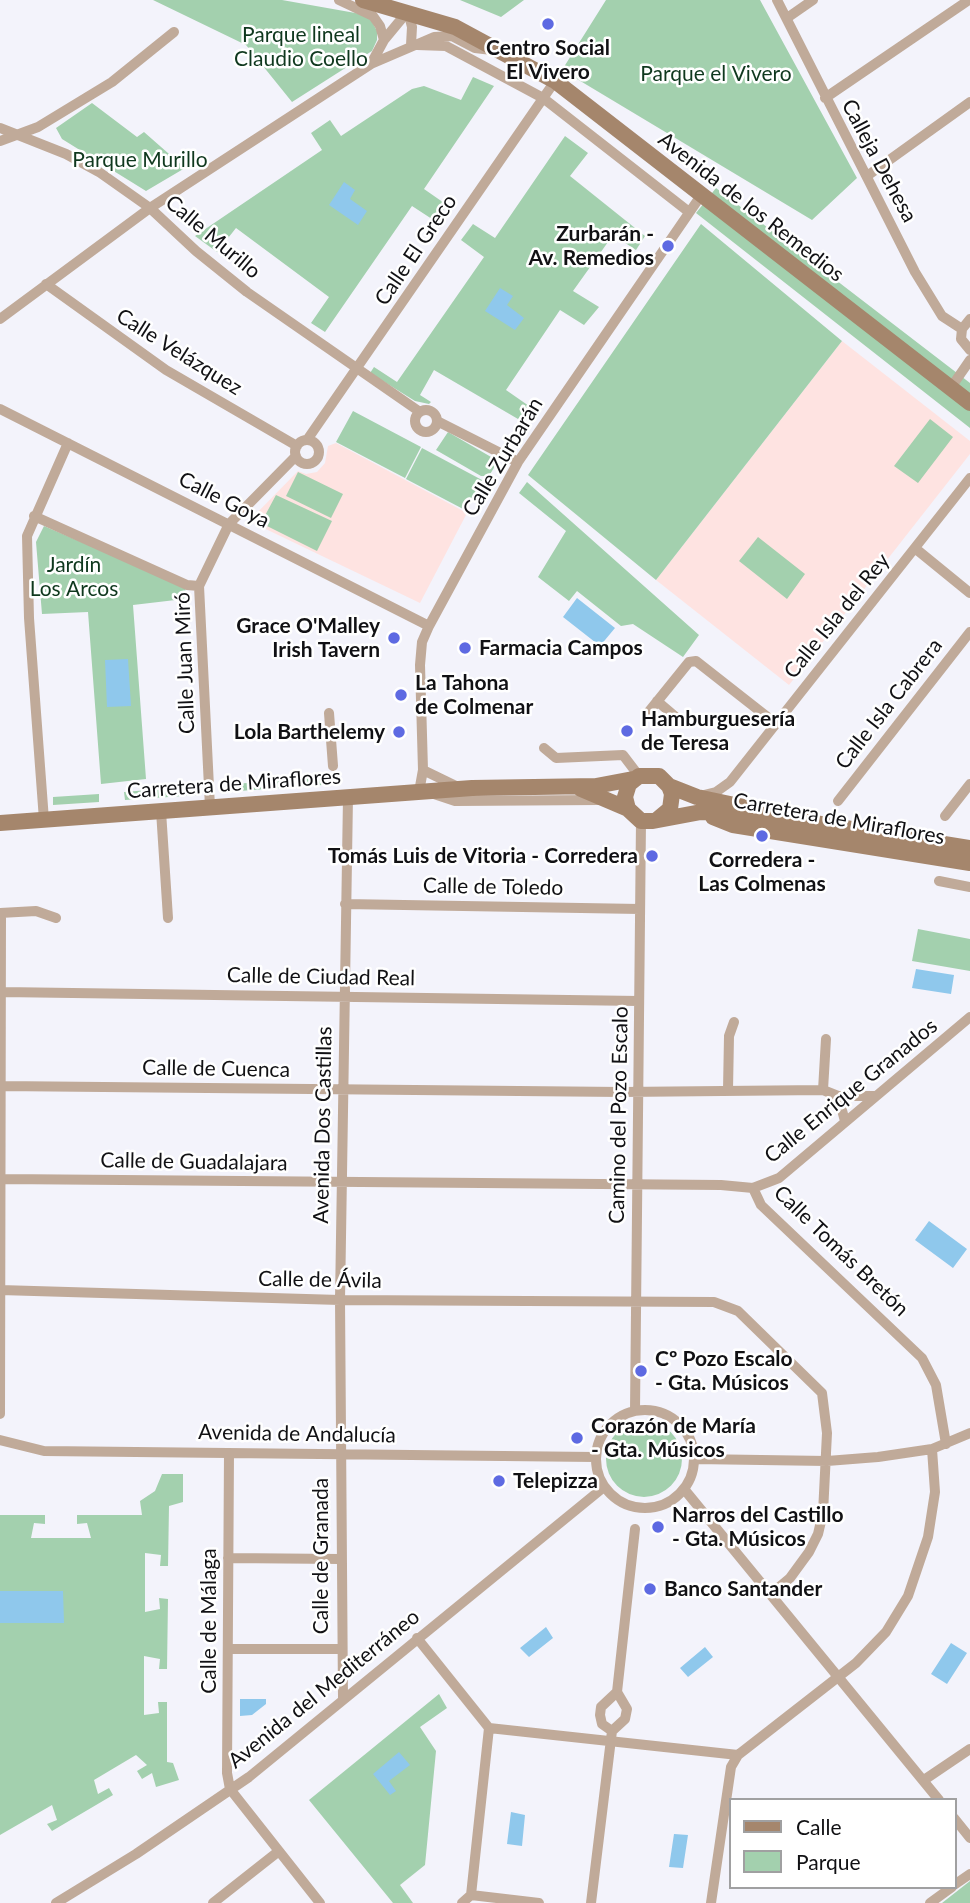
<!DOCTYPE html>
<meta charset="utf-8">
<style>
body{margin:0}
#map{position:relative;width:970px;height:1903px;overflow:hidden;background:#f3f3fb;font-family:Lato,sans-serif}
canvas{display:block}
.legend{position:absolute;left:729px;top:1798px;width:228px;height:91px;box-sizing:border-box;background:#fff;border:2px solid #a0a0a1;margin:0;padding:9px 12px;list-style:none;font-size:21px;color:#111114}
.legend li{display:flex;align-items:center;gap:14px;height:35px}
.legend b{width:35px;border:2px solid #a0a0a1}
</style>
<div id="map">
<canvas width="970" height="1903"></canvas>
<ul class="legend">
<li><b style="height:9px;background:#a5866c"></b>Calle</li>
<li><b style="height:19px;background:#a3d0ae"></b>Parque</li>
</ul>
</div>
<script>
const ctx = document.querySelector('canvas').getContext('2d');
ctx.lineJoin = 'round';
function fillPath(path, color) {
  ctx.fillStyle = color;
  ctx.fill(path, 'evenodd');
}
function shape(rows) {
  const path = new Path2D();
  for (const r of rows) {
    if (r.length === 3) {
      path.moveTo(r[0] + r[2], r[1]);
      path.arc(r[0], r[1], r[2], 0, 2 * Math.PI);
      continue;
    }
    path.moveTo(r[0], r[1]);
    for (let i = 2; i < r.length; i += 2) path.lineTo(r[i], r[i + 1]);
  }
  return path;
}
function trace(path, color, width, dash) {
  ctx.strokeStyle = color;
  ctx.lineWidth = width;
  ctx.lineCap = dash ? 'butt' : 'round';
  ctx.setLineDash(dash || []);
  ctx.stroke(path);
}
function drawText(font, color, halo, rows, align = 'center') {
  ctx.font = font + ' Lato,sans-serif';
  ctx.lineWidth = 5;
  ctx.setLineDash([]);
  ctx.textBaseline = 'middle';
  ctx.strokeStyle = halo;
  ctx.fillStyle = color;
  for (const [text, x, y, turn = 0] of rows) {
    ctx.save();
    ctx.translate(x, y);
    ctx.rotate((+turn || 0) * Math.PI / 180);
    ctx.textAlign = isNaN(turn) ? turn : align;
    if (halo) ctx.strokeText(text, 0, 0);
    ctx.fillText(text, 0, 0);
    ctx.restore();
  }
}
fillPath(shape([
 [842,341,970,441,970,454,789,685,656,580],
 [336,443,467,513,420,603,249,521,298,471,306,474,317,472,325,463,328,446]
]), '#fee3e1');
fillPath(shape([
 [153,0,282,0,361,14,371,20,377,31,377,40,372,51,292,102,246,45],
 [460,0,524,0,501,17],
 [606,0,760,0,857,178,812,220,562,70],
 [473,77,494,86,424,189,447,205,435,221,412,206,325,332,311,323,329,297,236,228,217,252,195,236,322,150,311,133,330,120,341,136,412,89,424,86,461,100],
 [92,103,137,137,144,132,185,168,146,191,62,139,56,128],
 [565,136,588,153,570,176,645,236,636,250,613,235,573,291,599,307,584,325,560,310,506,390,529,406,518,419,434,370,420,395,431,402,429,404,415,401,370,373,374,367,397,382,484,257,461,240,473,224,495,238],
 [716,188,970,383,970,428,696,213],
 [701,224,842,341,656,580,528,475],
 [353,411,421,447,405,478,336,442],
 [930,419,953,437,918,483,894,466],
 [448,432,498,461,489,476,481,476,436,450],
 [422,448,482,480,465,510,406,479],
 [298,472,343,494,331,518,286,496],
 [527,482,699,635,683,657,633,624,621,626,577,591,569,601,538,577,566,531,519,493],
 [276,495,332,521,317,551,261,523],
 [44,526,186,587,184,599,133,605,146,779,101,784,88,612,42,614,36,542],
 [758,537,805,574,787,599,739,561],
 [322,776,322,785,225,792,225,785],
 [198,786,198,795,125,800,124,792],
 [99,794,99,802,53,805,53,797],
 [918,929,970,939,970,971,912,961],
 [644,1459,38],
 [162,1474,183,1474,183,1502,169,1506,168,1566,160,1566,161,1555,145,1553,145,1612,160,1609,159,1598,168,1599,167,1669,159,1669,160,1659,144,1656,144,1715,159,1713,158,1702,167,1702,167,1762,173,1763,179,1780,156,1787,152,1773,142,1779,137,1771,147,1765,136,1755,94,1780,98,1794,109,1788,113,1795,52,1831,47,1824,57,1820,52,1805,0,1835,0,1515,45,1515,45,1524,34,1523,31,1538,91,1538,87,1523,77,1524,77,1515,142,1515,140,1501,155,1491],
 [439,1694,447,1708,420,1727,436,1751,425,1865,400,1885,413,1903,393,1903,309,1800],
 [970,1881,970,1903,942,1903]
]), '#a3d0ae');
fillPath(shape([
 [344,182,355,190,350,199,367,211,358,225,329,205],
 [500,288,513,296,507,305,524,318,515,330,485,311],
 [577,598,615,628,600,646,563,617],
 [128,659,131,706,107,707,105,660],
 [916,969,954,975,951,994,912,988],
 [929,1221,967,1249,953,1268,915,1240],
 [0,1591,63,1591,64,1623,0,1623],
 [546,1627,553,1638,529,1657,520,1648],
 [951,1643,967,1653,947,1684,931,1674],
 [705,1647,713,1657,688,1677,680,1668],
 [240,1699,266,1699,266,1704,252,1715,240,1716],
 [399,1752,410,1765,389,1781,396,1791,390,1795,373,1774],
 [511,1812,525,1815,522,1846,507,1844],
 [674,1834,688,1835,683,1868,669,1867]
]), '#8fc8ec');
trace(shape([
 [339,0,373,16,380,26,384,40],
 [777,0,915,272,942,316,962,329],
 [787,18,813,0],
 [417,45,446,46,543,98,689,212],
 [371,64,384,40,408,11,412,27,411,45],
 [825,98,969,0],
 [0,128,66,154,99,172,150,208,196,251,247,292,420,412],
 [0,141,38,127,112,82,174,32],
 [867,176,970,102],
 [46,284,166,370,297,446],
 [0,319,150,208,371,64,434,37,452,36,475,48,492,50],
 [970,319,962,329,961,339,970,350],
 [950,389,970,360],
 [0,409,429,626],
 [426,421,11],
 [437,421,518,462],
 [307,440,555,81],
 [307,452,12],
 [34,516,187,585,199,586],
 [916,549,970,593],
 [657,701,677,718],
 [329,713,333,766],
 [647,714,689,662,696,661,775,723],
 [544,748,556,758,623,755,639,776],
 [423,770,458,787],
 [419,792,423,770,420,665,422,642,429,626,518,462,702,194],
 [431,793,455,801,599,800],
 [700,796,716,792,730,782,970,478],
 [838,801,970,632],
 [210,807,199,586,229,524,296,456],
 [161,811,168,918],
 [945,816,970,784],
 [44,820,29,618,27,536,68,443],
 [939,881,970,887],
 [345,904,640,909],
 [0,913,36,911,56,918],
 [2,992,639,1001],
 [0,1086,622,1092,823,1090,838,1096,876,1096],
 [728,1090,729,1036,734,1022],
 [823,1090,826,1039],
 [838,1096,845,1121],
 [2,1179,721,1185,753,1188,779,1178,970,1017],
 [753,1188,761,1205,922,1358,936,1385,946,1444],
 [0,1290,340,1300,714,1302,738,1311,822,1393,827,1433,823,1513,818,1534,809,1552,790,1578,772,1593],
 [645,1459,49],
 [635,1410,641,821],
 [0,1414,1,913],
 [0,1440,44,1451,595,1457],
 [229,1453,227,1773,230,1789,320,1903],
 [695,1459,827,1461,878,1457,932,1449,970,1433],
 [684,1489,939,1800],
 [228,1558,340,1559],
 [417,1638,489,1728,471,1895],
 [228,1649,340,1649],
 [343,1699,340,1300,348,797],
 [489,1728,738,1755],
 [612,1731,602,1724,600,1715,601,1707,617,1692],
 [924,1780,970,1749],
 [954,1818,970,1838],
 [954,1885,970,1874],
 [56,1903,136,1854,249,1777,604,1487],
 [213,1903,279,1851],
 [462,1903,471,1895,539,1903],
 [591,1903,612,1731,625,1719,627,1709,617,1692,635,1529],
 [711,1903,731,1767,738,1755,856,1663,886,1632,908,1596,928,1537,935,1492,932,1449],
 [930,1903,952,1887]
]), '#c0aa99', 10);
trace(shape([
 [363,0,455,27,555,81,970,403],
 [669,786,697,797,744,807],
 [581,789,628,809],
 [713,817,733,825,970,863],
 [658,819,670,809,672,794,669,786,659,776,639,776,629,784,625,797,628,809,641,821,653,821,701,812,765,815,970,848],
 [0,823,472,788,596,786,633,779]
]), '#a5866c', 16);
for (const [x, y, r, color] of [
 [548,24,7,"#5e6ae2"],
 [668,246,7,"#5e6ae2"],
 [394,638,7,"#5e6ae2"],
 [465,648,7,"#5e6ae2"],
 [401,695,7,"#5e6ae2"],
 [627,731,7,"#5e6ae2"],
 [399,732,7,"#5e6ae2"],
 [762,836,7,"#5e6ae2"],
 [652,856,7,"#5e6ae2"],
 [641,1371,7,"#5e6ae2"],
 [577,1438,7,"#5e6ae2"],
 [499,1481,7,"#5e6ae2"],
 [658,1527,7,"#5e6ae2"],
 [650,1589,7,"#5e6ae2"]
]) {
  const dot = new Path2D();
  dot.arc(x, y, r, 0, 2 * Math.PI);
  ctx.fillStyle = color;
  ctx.fill(dot);
  trace(dot, '#fff', 2.5);
}
drawText('21px', '#0f381e', '#fff', [
 ["Parque lineal",301,35],
 ["Claudio Coello",301,59],
 ["Parque el Vivero",716,74],
 ["Parque Murillo",140,160],
 ["Jardín",74,565],
 ["Los Arcos",74,589]
]);
drawText('bold 21px', '#111114', '#fff', [
 ["Centro Social",548,48,"center"],
 ["El Vivero",548,72,"center"],
 ["Zurbarán -",654,234,"right"],
 ["Av. Remedios",654,258,"right"],
 ["Grace O'Malley",380,626,"right"],
 ["Irish Tavern",380,650,"right"],
 ["Farmacia Campos",479,648],
 ["La Tahona",415,683],
 ["de Colmenar",415,707],
 ["Hamburguesería",641,719],
 ["de Teresa",641,743],
 ["Lola Barthelemy",385,732,"right"],
 ["Tomás Luis de Vitoria - Corredera",638,856,"right"],
 ["Corredera -",762,860,"center"],
 ["Las Colmenas",762,884,"center"],
 ["Cº Pozo Escalo",655,1359],
 ["- Gta. Músicos",655,1383],
 ["Corazón de María",591,1426],
 ["- Gta. Músicos",591,1450],
 ["Telepizza",513,1481],
 ["Narros del Castillo",672,1515],
 ["- Gta. Músicos",672,1539],
 ["Banco Santander",664,1589]
], 'left');
drawText('21px', '#111114', '#fff', [
 ["Calleja Dehesa",879,161,62],
 ["Avenida de los Remedios",751,207,38],
 ["Calle Murillo",213,237,40],
 ["Calle El Greco",416,250,-56],
 ["Calle Velázquez",179,352,32],
 ["Calle Zurbarán",503,457,-59],
 ["Calle Goya",224,500,27],
 ["Calle Isla del Rey",837,616,-51],
 ["Calle Juan Miró",185,663,-92],
 ["Calle Isla Cabrera",889,704,-52],
 ["Carretera de Miraflores",234,784,-4],
 ["Carretera de Miraflores",839,819,10],
 ["Calle de Toledo",493,887,1],
 ["Calle de Ciudad Real",321,977,1],
 ["Calle de Cuenca",216,1069,1],
 ["Calle Enrique Granados",851,1091,-39],
 ["Camino del Pozo Escalo",619,1115,-89],
 ["Avenida Dos Castillas",323,1125,-89],
 ["Calle de Guadalajara",194,1162,1],
 ["Calle Tomás Bretón",841,1251,44],
 ["Calle de Ávila",320,1280,1],
 ["Avenida de Andalucía",297,1434,1],
 ["Calle de Granada",321,1556,-90],
 ["Calle de Málaga",209,1621,-90],
 ["Avenida del Mediterráneo",324,1689,-39]
]);
</script>
